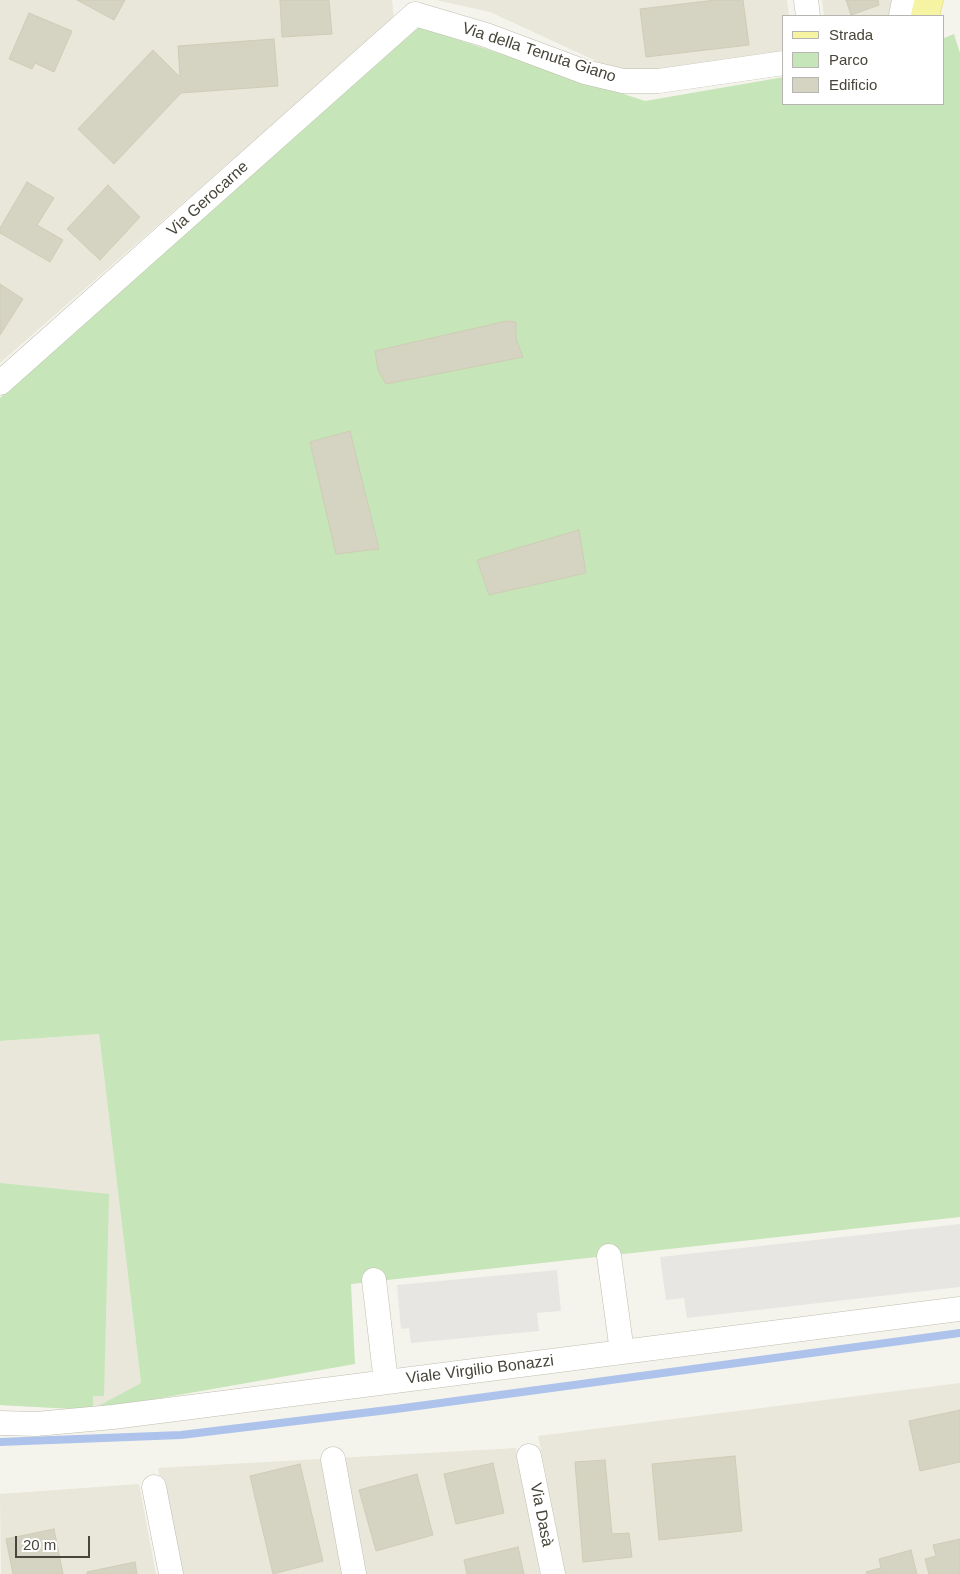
<!DOCTYPE html>
<meta charset="utf-8">
<style>
body{margin:0}
#map{position:relative;width:960px;height:1574px;overflow:hidden;background:#f5f4ec;font-family:Arial,sans-serif}
canvas{display:block}
.legend{position:absolute;left:782px;top:15px;width:162px;height:90px;box-sizing:border-box;background:#fff;border:1px solid #b6b5b0;margin:0;padding:6px 9px;list-style:none;font-size:15px;color:#48463a}
.legend li{display:flex;align-items:center;gap:10px;height:25px}
.legend b{width:25px;border:1px solid #b6b5b0}
.scale{position:absolute;left:15px;top:1536px;width:75px;height:22px;box-sizing:border-box;border:2px solid #48463a;border-top:0;padding-left:6px;font-size:15px;line-height:18px;white-space:nowrap;color:#48463a;-webkit-text-stroke:4px #fff;paint-order:stroke}
</style>
<div id="map">
<canvas width="960" height="1574"></canvas>
<ul class="legend">
<li><b style="height:6px;background:#f6f3a3"></b>Strada</li>
<li><b style="height:14px;background:#c6e5b8"></b>Parco</li>
<li><b style="height:14px;background:#d5d3c2"></b>Edificio</li>
</ul>
<div class="scale">20 m</div>
</div>
<script>
const ctx = document.querySelector('canvas').getContext('2d');
ctx.lineJoin = 'round';
function fillPath(path, color) {
  ctx.fillStyle = color;
  ctx.fill(path, 'evenodd');
}
function shape(rows) {
  const path = new Path2D();
  for (const r of rows) {
    path.moveTo(r[0], r[1]);
    for (let i = 2; i < r.length; i += 2) path.lineTo(r[i], r[i + 1]);
  }
  return path;
}
function trace(path, color, width, dash) {
  ctx.strokeStyle = color;
  ctx.lineWidth = width;
  ctx.lineCap = dash ? 'butt' : 'round';
  ctx.setLineDash(dash || []);
  ctx.stroke(path);
}
function drawText(font, color, halo, rows, align = 'center') {
  ctx.font = font + ' Arial,sans-serif';
  ctx.lineWidth = 4;
  ctx.setLineDash([]);
  ctx.textBaseline = 'middle';
  ctx.strokeStyle = halo;
  ctx.fillStyle = color;
  for (const [text, x, y, turn = 0] of rows) {
    ctx.save();
    ctx.translate(x, y);
    ctx.rotate((+turn || 0) * Math.PI / 180);
    ctx.textAlign = isNaN(turn) ? turn : align;
    if (halo) ctx.strokeText(text, 0, 0);
    ctx.fillText(text, 0, 0);
    ctx.restore();
  }
}
fillPath(shape([
 [0,0,392,0,394,18,0,363],
 [436,0,787,0,789,16,784,16,784,52,642,73,607,66,490,12],
 [822,0,915,0,911,16,824,16],
 [99,1034,141,1383,93,1410,0,1405,0,1041],
 [960,1383,960,1574,565,1574,538,1436],
 [516,1448,540,1574,179,1574,158,1468],
 [139,1484,156,1574,1,1574,0,1494]
]), '#e8e7da');
fillPath(shape([
 [419,27,645,101,784,77,784,104,944,104,944,38,954,34,960,53,960,1217,351,1284,355,1364,93,1410,0,1405,0,1183,109,1194,104,1396,93,1396,93,1409,141,1383,99,1034,0,1041,0,398]
]), '#c6e5b8');
fillPath(shape([
 [960,1224,960,1287,687,1318,684,1298,666,1300,660,1257],
 [557,1270,561,1311,537,1313,539,1331,411,1343,409,1328,401,1329,397,1285]
]), '#e7e6e2');
trace(shape([
 [0,1442,181,1435,396,1409,960,1333]
]), '#aec3eb', 8);
const building = shape([
 [77,0,125,0,114,20,77,0],
 [280,0,329,0,332,34,282,37,280,0],
 [715,0,743,0,749,45,646,57,640,9,715,0],
 [846,0,878,0,879,5,851,15,846,0],
 [29,13,72,31,54,72,35,63,32,69,9,59,29,13],
 [274,39,278,86,181,93,114,164,78,129,153,50,180,77,178,46,274,39],
 [27,182,54,198,37,225,63,240,50,262,0,233,0,228,27,182],
 [108,185,140,217,100,260,67,229,108,185],
 [0,284,23,299,0,335,0,284],
 [507,321,516,322,516,339,523,357,386,384,378,370,375,351,507,321],
 [350,431,379,549,336,554,310,442,350,431],
 [579,530,586,573,489,595,477,560,579,530],
 [960,1410,960,1462,920,1471,909,1421,960,1410],
 [735,1456,742,1531,659,1540,652,1464,735,1456],
 [605,1460,612,1534,629,1533,632,1557,583,1562,575,1462,605,1460],
 [493,1463,504,1513,456,1524,444,1474,493,1463],
 [300,1464,323,1561,273,1574,250,1476,300,1464],
 [417,1474,433,1535,376,1551,359,1490,417,1474],
 [54,1529,63,1574,13,1574,6,1539,54,1529],
 [960,1539,960,1574,929,1574,925,1559,936,1556,933,1545,960,1539],
 [518,1547,524,1574,467,1574,464,1560,518,1547],
 [911,1550,917,1574,867,1574,866,1572,881,1568,879,1559,911,1550],
 [135,1562,137,1574,87,1574,87,1572,135,1562]
]);
fillPath(building, '#d5d3c2');
trace(building, '#d0ccb6', 1);
const minor = shape([
 [806,0,808,16],
 [415,14,486,35,585,72,623,81,659,81,784,63],
 [901,16,904,0],
 [0,383,415,14],
 [609,1256,622,1352],
 [374,1280,386,1382],
 [0,1423,36,1424,113,1417,960,1309],
 [529,1456,553,1574],
 [333,1459,354,1574],
 [154,1487,171,1574]
]);
const primary = shape([
 [925,16,929,0]
]);
trace(minor, '#bfbeaf', 25);
trace(primary, '#dbd673', 29);
trace(minor, '#fff', 24);
trace(primary, '#f6f3a3', 28);
drawText('16px', '#48463a', '#fff', [
 ["Via della Tenuta Giano",539,53,18],
 ["Via Gerocarne",208,199,-42],
 ["Viale Virgilio Bonazzi",480,1370,-7],
 ["Via Dasà",541,1515,79]
]);
</script>
